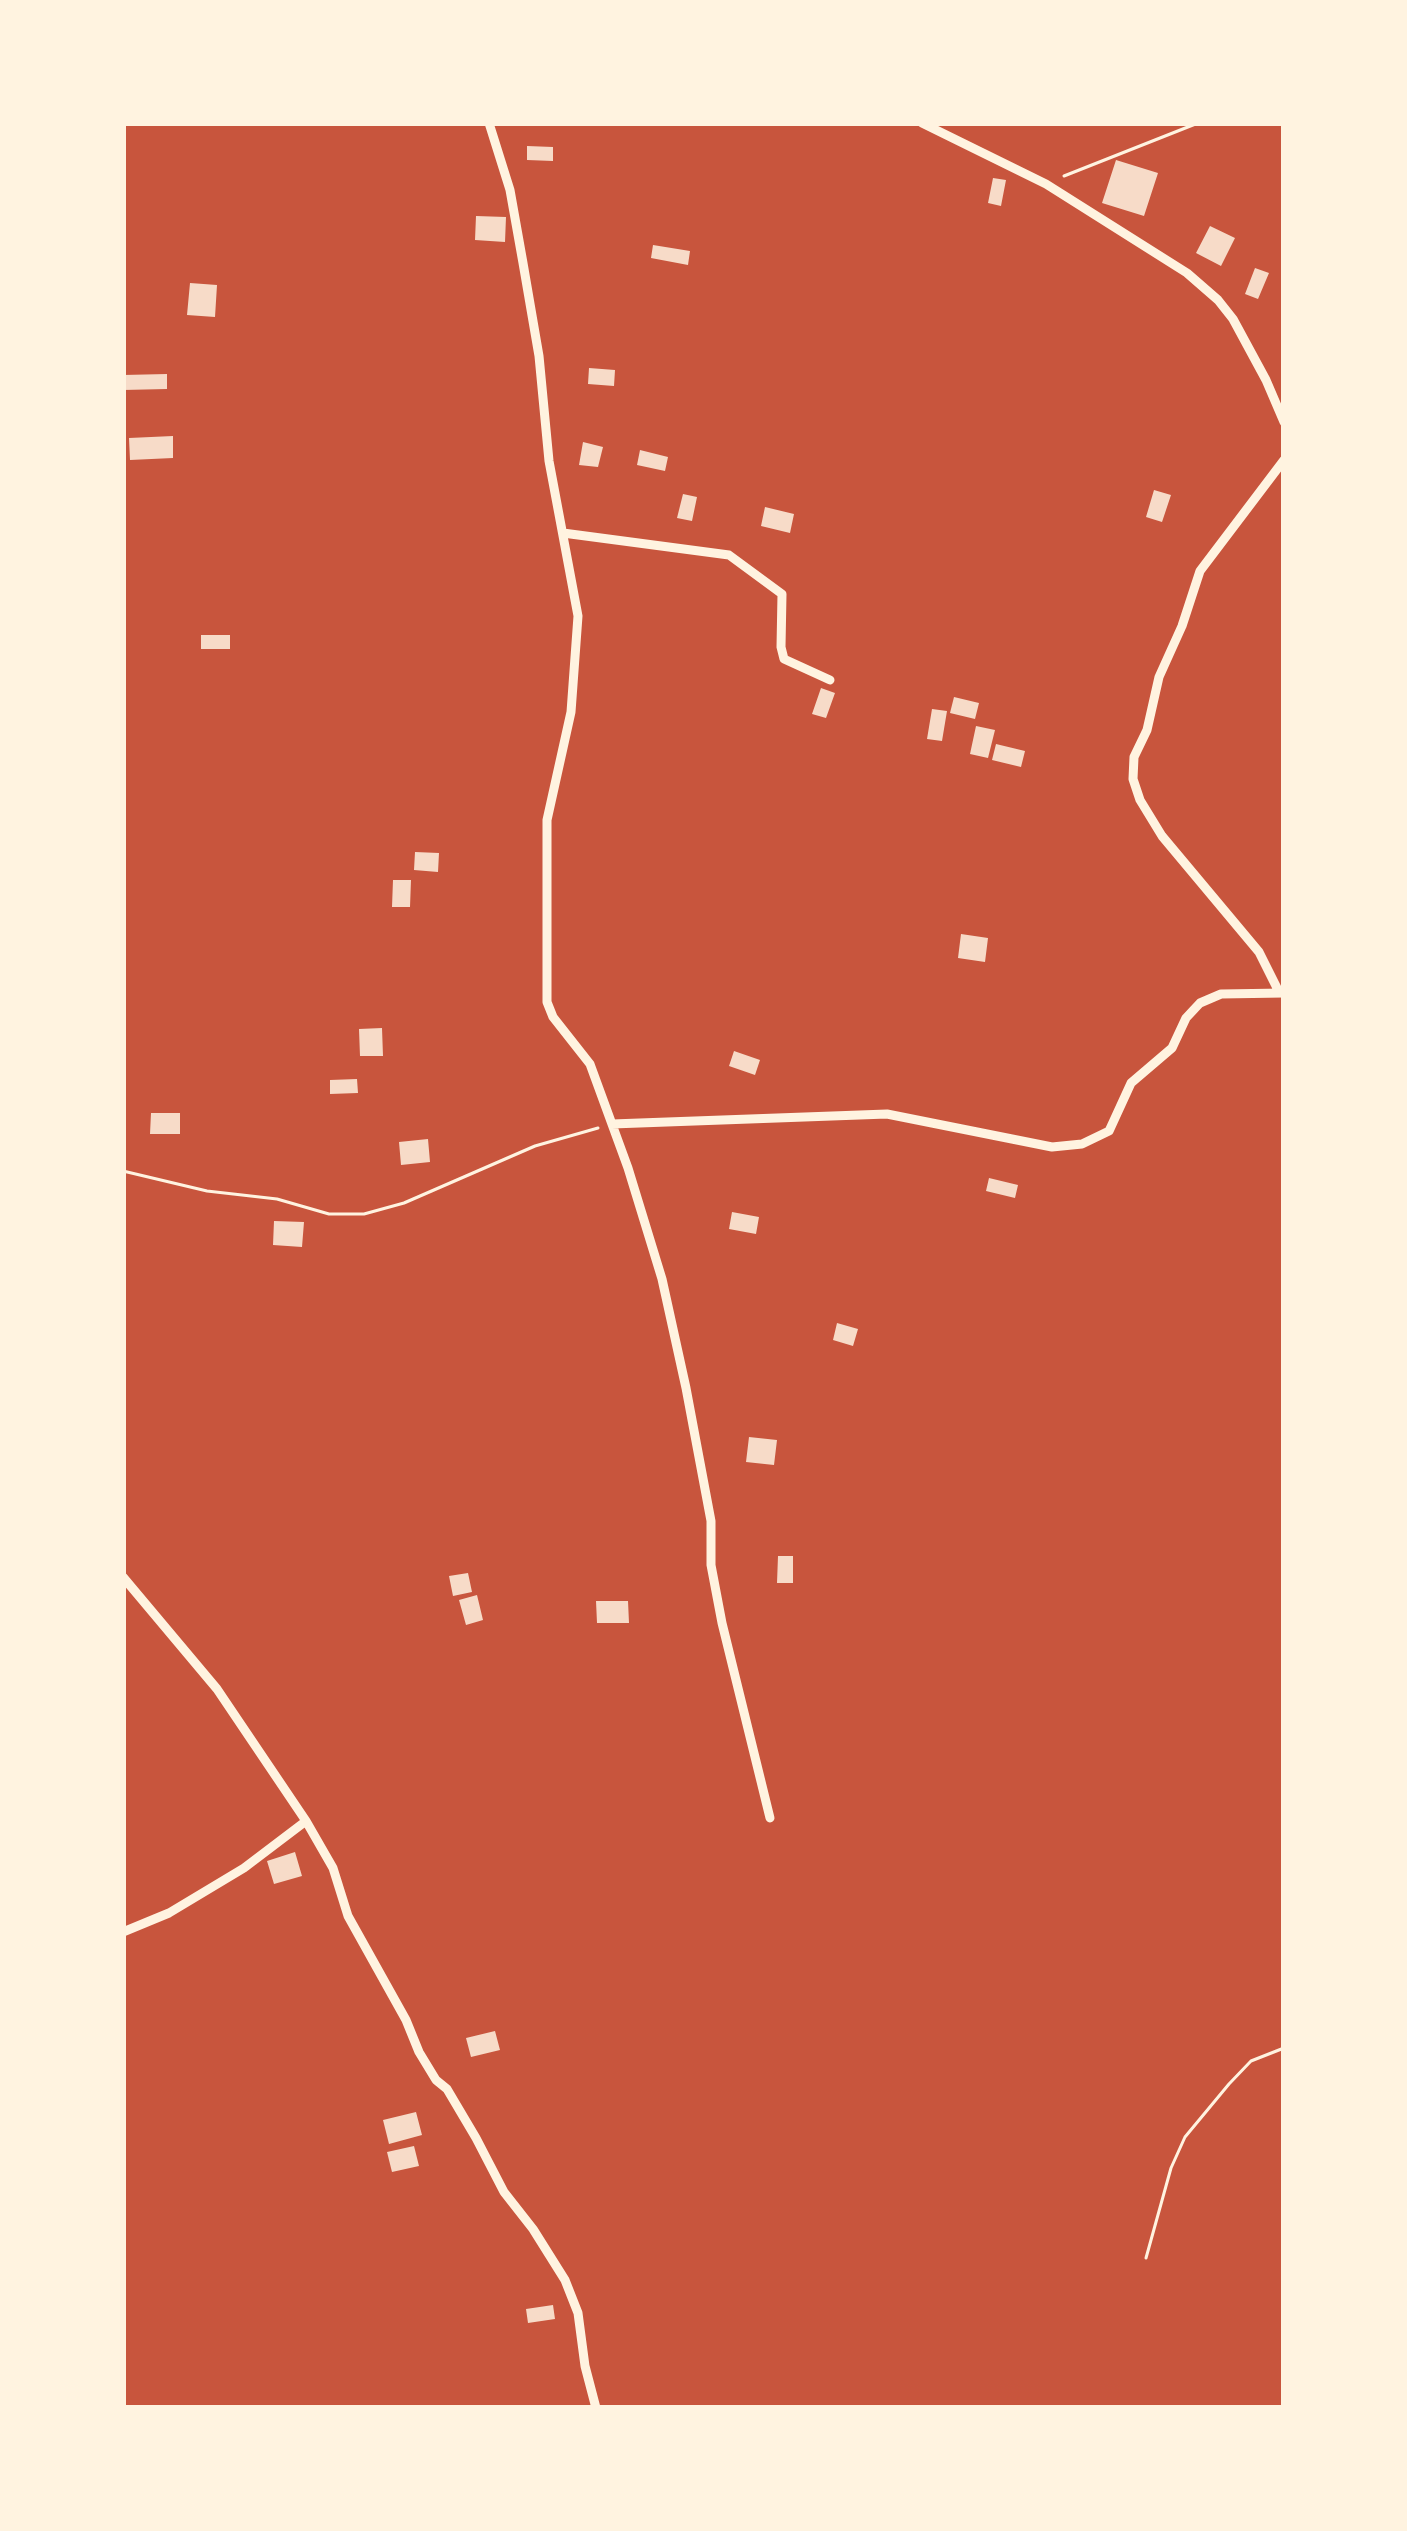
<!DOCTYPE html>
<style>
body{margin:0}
#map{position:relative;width:1407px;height:2531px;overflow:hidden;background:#c8553d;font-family:Quicksand,sans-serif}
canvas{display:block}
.frame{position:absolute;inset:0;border:126px solid #fff3e0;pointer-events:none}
</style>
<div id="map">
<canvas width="1407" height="2531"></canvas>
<div class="frame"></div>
</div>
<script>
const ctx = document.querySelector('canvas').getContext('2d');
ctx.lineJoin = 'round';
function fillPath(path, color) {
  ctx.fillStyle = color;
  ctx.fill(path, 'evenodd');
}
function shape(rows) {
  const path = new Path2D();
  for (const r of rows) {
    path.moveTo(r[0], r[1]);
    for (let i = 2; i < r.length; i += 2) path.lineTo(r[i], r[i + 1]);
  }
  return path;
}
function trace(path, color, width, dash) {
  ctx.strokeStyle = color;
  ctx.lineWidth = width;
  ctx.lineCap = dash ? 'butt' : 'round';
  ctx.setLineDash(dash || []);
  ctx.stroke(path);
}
fillPath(shape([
 [527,146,553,147,553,161,527,160],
 [1116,160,1158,173,1144,216,1102,203],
 [993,178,1006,180,1001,206,988,203],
 [476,216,506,217,505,242,475,240],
 [1210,226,1235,238,1221,266,1196,253],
 [653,245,690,251,688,265,651,258],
 [1255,268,1269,273,1258,299,1245,294],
 [190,283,217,285,215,317,187,315],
 [589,368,615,370,614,386,588,384],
 [167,374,167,389,123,390,123,375],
 [173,436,173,458,130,460,129,438],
 [583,442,603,447,598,467,579,465],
 [640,450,668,457,665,471,637,465],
 [1154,490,1171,495,1162,522,1146,517],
 [683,494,697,497,692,521,677,518],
 [765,507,794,514,790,533,761,526],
 [201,635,230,635,230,649,201,649],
 [821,688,835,693,826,718,812,714],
 [954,697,979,703,975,719,950,713],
 [932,709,947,711,942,741,927,739],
 [976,726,995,730,988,758,970,754],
 [996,744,1025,751,1021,767,992,760],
 [415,852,439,853,438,872,414,870],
 [393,880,411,880,410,907,392,907],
 [961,934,988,938,985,962,958,958],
 [382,1028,383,1056,360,1056,359,1029],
 [734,1051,760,1060,755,1075,729,1066],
 [357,1079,358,1093,330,1094,330,1080],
 [151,1113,180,1113,180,1134,150,1134],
 [428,1139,430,1162,401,1165,399,1142],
 [989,1178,1018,1185,1015,1198,986,1191],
 [732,1212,759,1217,756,1234,729,1229],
 [274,1221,304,1222,302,1247,273,1245],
 [837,1323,858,1329,853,1346,833,1340],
 [749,1437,777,1440,774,1465,746,1462],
 [778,1556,793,1556,793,1583,777,1583],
 [468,1573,472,1592,453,1596,449,1576],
 [477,1595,483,1620,466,1625,459,1600],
 [596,1601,628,1601,629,1623,597,1623],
 [295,1852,302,1876,274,1884,267,1861],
 [495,2031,500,2050,471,2057,466,2038],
 [416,2112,422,2135,389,2144,383,2120],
 [414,2146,419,2166,392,2172,387,2152],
 [553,2305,555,2319,528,2323,526,2309]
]), '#f7dbc8');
trace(shape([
 [1064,176,1198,123],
 [123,1171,207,1191,277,1199,329,1214,364,1214,404,1203,535,1146,598,1128],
 [1146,2258,1171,2168,1185,2137,1229,2084,1251,2061,1284,2048]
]), '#fff3e0', 3);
trace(shape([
 [489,123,510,190,523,263,539,356,549,461,578,616,571,712,547,820,547,1002,553,1017,590,1064,628,1168,662,1279,686,1388,711,1521,711,1565,722,1623,770,1818],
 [922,123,1046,184,1187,273,1218,300,1233,319,1266,380,1284,422],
 [563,533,729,555,782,594,781,647,784,659,830,680],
 [1279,992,1259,952,1162,836,1140,800,1133,779,1134,757,1147,730,1159,677,1182,626,1200,571,1284,460],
 [612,1124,887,1114,1052,1147,1082,1144,1109,1131,1131,1083,1172,1048,1186,1018,1200,1003,1221,994,1284,993],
 [123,1577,217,1689,306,1821,333,1868,348,1916,406,2020,419,2052,436,2080,447,2089,476,2138,504,2192,533,2229,565,2280,578,2313,585,2366,596,2408],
 [123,1932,169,1913,244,1868,306,1821]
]), '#fff3e0', 9);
</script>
